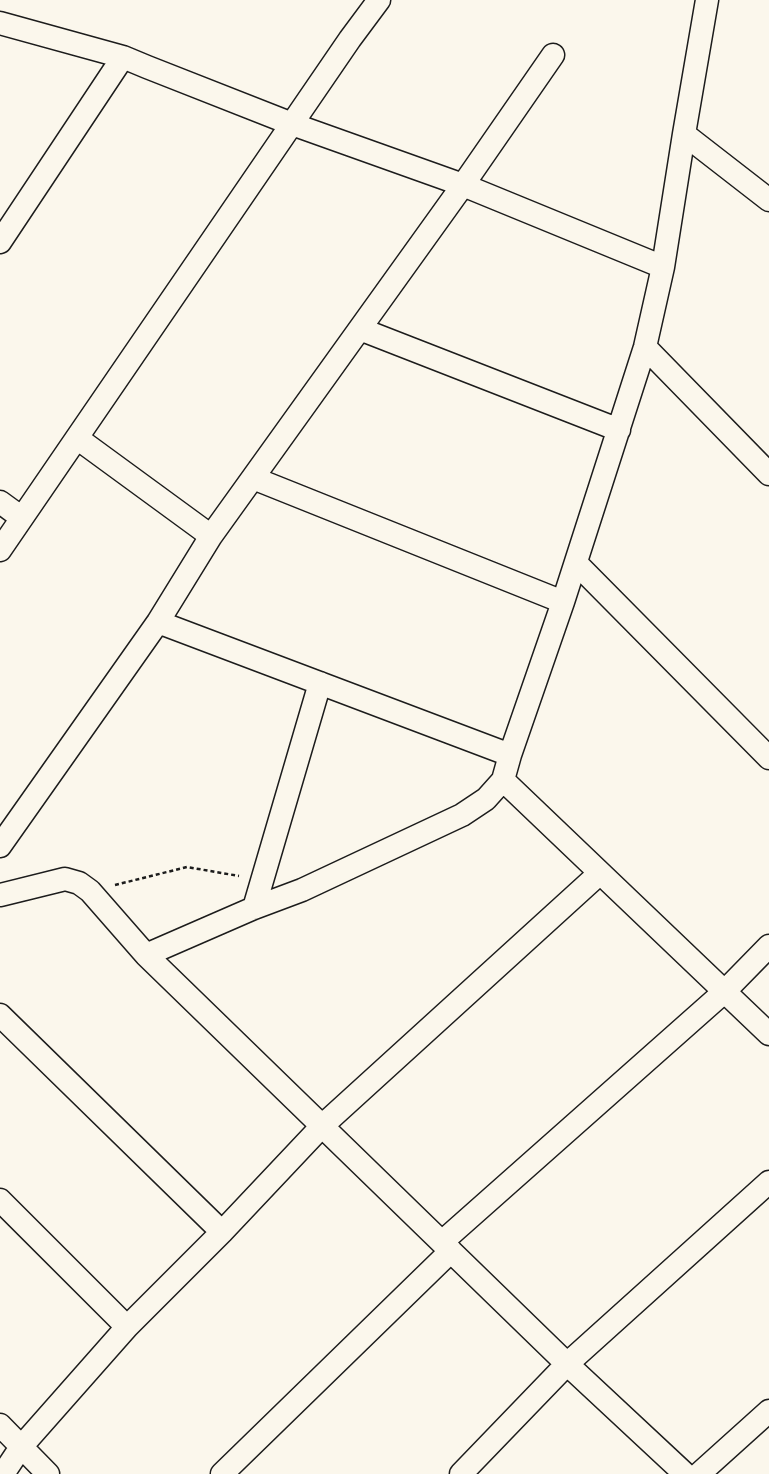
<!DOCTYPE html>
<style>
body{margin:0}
canvas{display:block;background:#fbf7ec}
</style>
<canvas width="769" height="1474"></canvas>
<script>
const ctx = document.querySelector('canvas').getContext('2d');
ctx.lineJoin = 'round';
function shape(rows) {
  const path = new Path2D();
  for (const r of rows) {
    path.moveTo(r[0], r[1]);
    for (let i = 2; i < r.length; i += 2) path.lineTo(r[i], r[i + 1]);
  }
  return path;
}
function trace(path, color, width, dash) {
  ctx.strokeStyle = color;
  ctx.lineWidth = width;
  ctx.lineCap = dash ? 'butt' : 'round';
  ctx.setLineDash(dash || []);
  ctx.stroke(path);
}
const minor = shape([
 [0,23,123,57,147,67,292,124,463,185,663,267],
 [684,134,769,200],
 [0,242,123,57],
 [360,329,619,430],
 [645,347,769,474],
 [77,438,211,536],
 [253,478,563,602],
 [0,502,22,518],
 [0,550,350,39,379,0],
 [576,563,769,758],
 [158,622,510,755],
 [503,780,769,1034],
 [0,846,158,622,211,536,463,185,553,55],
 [0,895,65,879,79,883,90,891,146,955,567,1364,685,1474],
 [254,908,320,683],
 [146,955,254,908,302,890,462,815,486,799,503,780,510,755,563,602,645,347,663,267,684,134,707,0],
 [0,1015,222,1232],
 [0,1200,127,1327],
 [442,1242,724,992,769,946],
 [0,1425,48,1474],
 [3,1474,21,1447,127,1327,222,1232,322,1126,600,873],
 [222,1474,451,1251],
 [461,1474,567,1364,769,1182],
 [699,1474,769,1411]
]);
trace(minor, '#1c1c1c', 25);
trace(shape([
 [115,885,187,867,239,876]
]), '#1c1c1c', 2.5, [4, 3]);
trace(minor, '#fbf7ec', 22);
</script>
